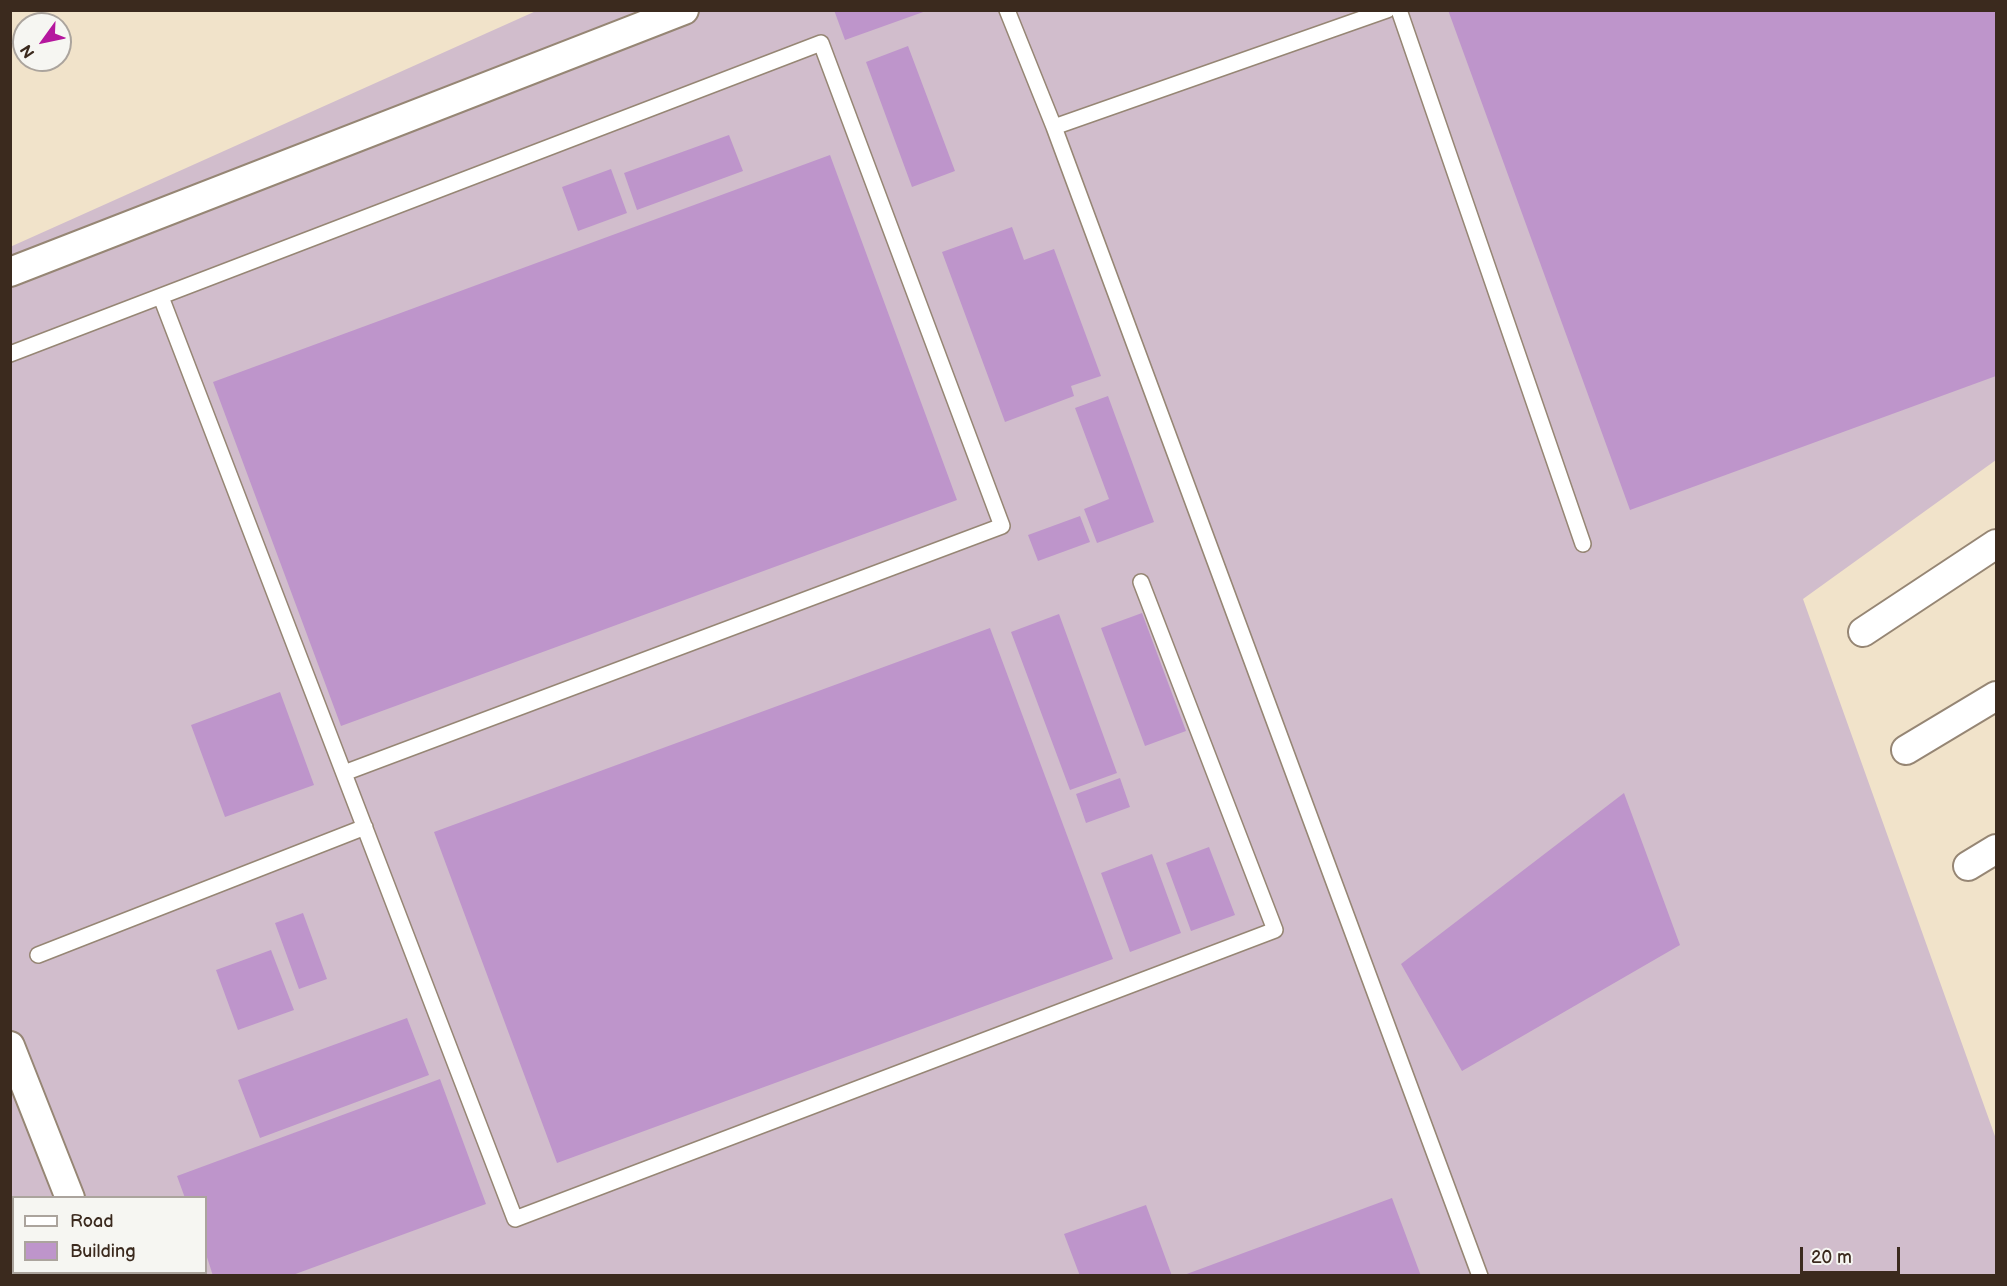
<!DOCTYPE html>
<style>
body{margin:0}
#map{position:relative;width:2007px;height:1286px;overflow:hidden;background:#f1e3ca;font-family:"Balsamiq Sans",sans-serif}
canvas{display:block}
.frame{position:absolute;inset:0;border:12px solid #3b2a1e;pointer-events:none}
.legend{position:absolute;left:12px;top:1196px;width:195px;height:78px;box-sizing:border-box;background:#f6f6f2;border:2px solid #aba49d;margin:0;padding:8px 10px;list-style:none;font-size:18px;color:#3b2a1e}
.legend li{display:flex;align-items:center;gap:12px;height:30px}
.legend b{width:30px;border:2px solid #aba49d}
.north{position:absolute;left:12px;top:12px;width:60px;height:60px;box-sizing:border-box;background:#f6f6f2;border:2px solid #aba49d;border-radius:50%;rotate:237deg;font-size:16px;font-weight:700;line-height:24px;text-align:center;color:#3b2a1e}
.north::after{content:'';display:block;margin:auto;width:21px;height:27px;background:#b5179e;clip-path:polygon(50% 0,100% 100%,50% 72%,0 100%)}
.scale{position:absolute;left:1800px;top:1247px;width:100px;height:27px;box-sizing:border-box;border:3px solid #3b2a1e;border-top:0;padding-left:8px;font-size:18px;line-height:21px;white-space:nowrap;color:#3b2a1e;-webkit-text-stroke:4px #f6f6f2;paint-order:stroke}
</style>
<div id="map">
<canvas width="2007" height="1286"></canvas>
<div class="frame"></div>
<ul class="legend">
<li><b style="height:8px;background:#fff"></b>Road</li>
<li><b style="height:16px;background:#be95cb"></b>Building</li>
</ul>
<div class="north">N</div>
<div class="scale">20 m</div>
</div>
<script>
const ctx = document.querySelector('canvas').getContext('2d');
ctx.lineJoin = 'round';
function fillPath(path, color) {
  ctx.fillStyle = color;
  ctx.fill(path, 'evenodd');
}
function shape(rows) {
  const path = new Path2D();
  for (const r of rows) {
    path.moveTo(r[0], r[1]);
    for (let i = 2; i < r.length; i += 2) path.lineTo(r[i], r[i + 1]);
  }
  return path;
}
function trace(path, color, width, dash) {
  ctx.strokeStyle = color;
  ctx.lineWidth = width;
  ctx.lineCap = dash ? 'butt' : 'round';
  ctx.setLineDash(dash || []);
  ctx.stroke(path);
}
fillPath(shape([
 [536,11,1996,11,1996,460,1803,599,1996,1139,1996,1275,11,1275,10,247],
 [14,1198,206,1198,206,1272,14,1272]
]), '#d1bdcc');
fillPath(shape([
 [834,10,926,10,926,11,845,40],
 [1448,10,1996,10,1996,376,1630,510],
 [908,46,955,171,912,187,866,62],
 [729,135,743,171,637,210,624,173],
 [830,155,957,500,341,726,213,382],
 [611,169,627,213,578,231,562,187],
 [1012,227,1024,260,1054,249,1101,376,1071,386,1074,396,1005,422,942,252],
 [1108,396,1154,522,1097,543,1084,509,1109,499,1075,408],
 [1080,516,1090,542,1038,561,1028,535],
 [1142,613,1186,731,1145,746,1101,628],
 [1059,614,1117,773,1070,790,1011,632],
 [990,628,1113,959,557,1163,434,832],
 [280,692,314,785,225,817,191,725],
 [1120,778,1130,807,1086,823,1076,794],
 [1624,793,1680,945,1462,1071,1401,964],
 [1209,847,1235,915,1191,931,1166,863],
 [1152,854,1181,933,1130,952,1101,873],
 [303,913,327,979,299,989,275,923],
 [271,950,294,1010,238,1030,216,970],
 [407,1018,429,1075,260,1138,238,1080],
 [440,1079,486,1204,290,1276,213,1276,206,1254,206,1198,185,1198,177,1176],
 [1392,1198,1421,1276,1184,1276,1184,1275],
 [1146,1205,1172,1276,1080,1276,1064,1234]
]), '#be95cb');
const service = shape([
 [1007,10,1054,127,1480,1276],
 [1399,10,1583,544],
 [1054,127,1387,10],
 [161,297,515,1219,1275,930,1141,582],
 [10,354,821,43,1002,526,344,773],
 [38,955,365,827]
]);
const minor = shape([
 [10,272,684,10],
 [1863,632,1996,544],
 [1906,750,1996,696],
 [1968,866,1996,849],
 [10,1046,70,1198],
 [100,1272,101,1276]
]);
trace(service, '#968674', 18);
trace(minor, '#968674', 32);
trace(service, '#fff', 15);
trace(minor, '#fff', 28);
</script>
